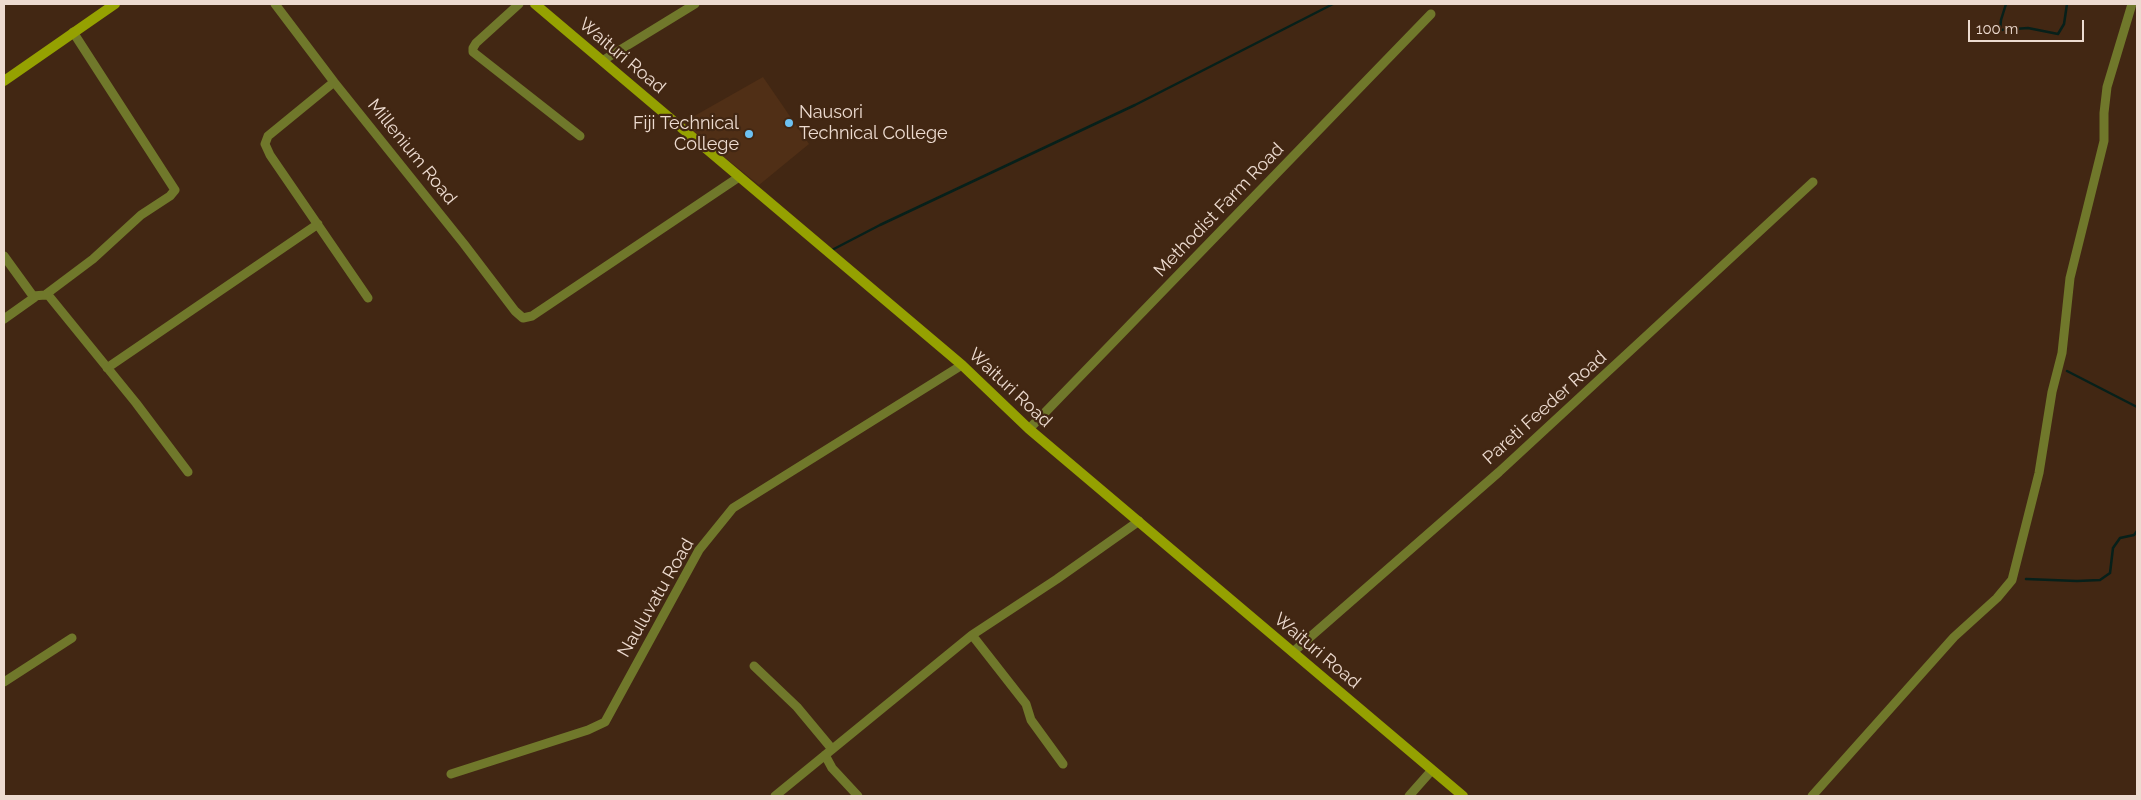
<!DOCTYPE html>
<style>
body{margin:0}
#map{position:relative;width:2141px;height:800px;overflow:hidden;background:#422713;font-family:Raleway,sans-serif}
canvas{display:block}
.frame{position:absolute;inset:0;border:5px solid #eddbd0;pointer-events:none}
.scale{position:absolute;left:1968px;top:20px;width:116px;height:22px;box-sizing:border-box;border:2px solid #eddbd0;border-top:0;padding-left:6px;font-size:15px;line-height:18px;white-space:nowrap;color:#eddbd0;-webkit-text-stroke:4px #422713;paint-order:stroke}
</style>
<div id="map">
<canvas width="2141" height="800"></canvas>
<div class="frame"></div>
<div class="scale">100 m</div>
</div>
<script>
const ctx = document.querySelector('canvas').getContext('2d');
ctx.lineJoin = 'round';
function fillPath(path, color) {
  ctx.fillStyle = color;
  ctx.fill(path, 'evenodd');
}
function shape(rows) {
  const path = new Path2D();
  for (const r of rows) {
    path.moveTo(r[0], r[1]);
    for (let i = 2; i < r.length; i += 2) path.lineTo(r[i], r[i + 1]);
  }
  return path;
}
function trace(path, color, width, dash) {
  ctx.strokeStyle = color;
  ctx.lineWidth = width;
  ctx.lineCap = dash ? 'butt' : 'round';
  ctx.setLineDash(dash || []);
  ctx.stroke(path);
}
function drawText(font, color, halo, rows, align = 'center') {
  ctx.font = font + ' Raleway,sans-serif';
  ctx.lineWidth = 4.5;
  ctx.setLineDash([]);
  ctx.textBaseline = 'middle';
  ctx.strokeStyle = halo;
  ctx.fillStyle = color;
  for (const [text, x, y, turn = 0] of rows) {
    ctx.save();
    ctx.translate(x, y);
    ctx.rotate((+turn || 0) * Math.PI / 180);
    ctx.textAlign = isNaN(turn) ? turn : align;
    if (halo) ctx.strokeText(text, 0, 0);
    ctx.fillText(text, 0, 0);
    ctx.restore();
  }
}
fillPath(shape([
 [763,77,809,144,759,185,682,123]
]), '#502f16');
trace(shape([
 [2006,4,2001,20,2000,30,2028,28,2058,34,2064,24,2067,4],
 [830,251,880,225,1135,105,1333,4],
 [2067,371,2137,407],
 [2026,579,2077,581,2100,580,2110,573,2113,548,2120,538,2134,535,2137,531]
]), '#07201a', 2.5);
trace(shape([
 [275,4,334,82,464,244,515,311,523,318,532,316,739,177],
 [519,4,476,43,473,48,473,52,580,136],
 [602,61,695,4],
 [334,82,268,136,265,144,270,155,368,298],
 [4,256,33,296,45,295,49,296,136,403,188,472],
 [45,295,93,259,141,215,170,196,175,190,73,32],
 [4,319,35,297],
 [107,368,318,224],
 [1029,429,1431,14],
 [972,635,1026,704,1031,720,1063,764],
 [1293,652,1499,472,1813,182],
 [754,666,797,707,832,749],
 [4,682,72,638],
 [825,755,832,768,858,796],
 [451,774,588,730,605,722,699,550,733,508,962,365],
 [775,796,972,635,1057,579,1139,521],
 [1409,796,1432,770],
 [1812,796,1954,637,1997,598,2012,580,2039,473,2052,392,2062,353,2070,278,2104,141,2104,113,2107,87,2132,4]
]), '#70782b', 9);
trace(shape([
 [535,4,962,365,1029,429,1463,796],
 [4,81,115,4]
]), '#95a101', 10);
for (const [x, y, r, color] of [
 [789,123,5,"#6dc2f3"],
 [749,134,5,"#6dc2f3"]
]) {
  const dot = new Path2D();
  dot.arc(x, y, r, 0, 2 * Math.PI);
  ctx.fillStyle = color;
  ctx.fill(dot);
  trace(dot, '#422713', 2);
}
drawText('18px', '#eddbd0', '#422713', [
 ["Waituri Road",622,56,40],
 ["Millenium Road",412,152,51],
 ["Methodist Farm Road",1219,210,-46],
 ["Waituri Road",1010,388,43],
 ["Pareti Feeder Road",1545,408,-42],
 ["Nauluvatu Road",656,598,-60],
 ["Waituri Road",1317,651,40]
]);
drawText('18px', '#eddbd0', '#422713', [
 ["Nausori",799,113],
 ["Technical College",799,134],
 ["Fiji Technical",739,124,"right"],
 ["College",739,145,"right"]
], 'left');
</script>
